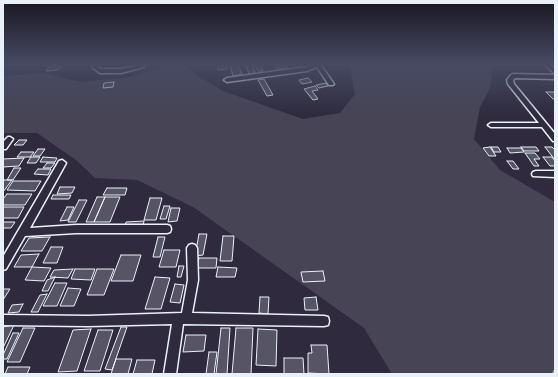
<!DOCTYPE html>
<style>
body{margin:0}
#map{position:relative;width:558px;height:377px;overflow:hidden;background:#2f2a3d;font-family:"Indie Flower",sans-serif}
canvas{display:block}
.frame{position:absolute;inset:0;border:4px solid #e8f1f8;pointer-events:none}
</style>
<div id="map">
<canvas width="558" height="377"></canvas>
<div class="frame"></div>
</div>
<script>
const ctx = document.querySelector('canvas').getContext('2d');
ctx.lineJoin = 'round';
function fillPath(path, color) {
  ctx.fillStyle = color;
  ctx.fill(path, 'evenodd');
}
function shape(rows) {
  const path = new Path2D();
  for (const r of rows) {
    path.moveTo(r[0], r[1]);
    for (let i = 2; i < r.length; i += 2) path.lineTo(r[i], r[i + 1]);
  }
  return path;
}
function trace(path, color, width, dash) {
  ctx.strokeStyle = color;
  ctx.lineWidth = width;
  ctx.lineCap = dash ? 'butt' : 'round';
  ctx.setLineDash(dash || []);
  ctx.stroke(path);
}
fillPath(shape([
 [177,64,184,64,195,74,223,91,303,119,340,113,355,94,349,64,493,64,490,88,480,107,474,139,500,170,555,202,555,374,392,374,364,328,193,207,137,180,95,178,76,160,37,133,3,133,3,76,43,73,81,82,129,77]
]), '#464455');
trace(shape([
 [553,374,555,370]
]), '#9c9fab', 2.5);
const building = shape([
 [51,64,56,64,54,66,61,66,58,70,46,71,51,64],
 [238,64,242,74,233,76,230,65,238,64],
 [252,64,255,73,249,74,246,65,252,64],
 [254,64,260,64,263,71,258,71,254,64],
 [274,64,285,64,287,68,277,69,274,64],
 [226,65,227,69,218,70,218,66,226,65],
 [308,78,312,82,302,84,299,80,308,78],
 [264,79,273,95,267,96,258,80,264,79],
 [114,82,113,87,103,88,104,83,114,82],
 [326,83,328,86,319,88,316,85,326,83],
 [315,86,318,90,312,91,318,99,313,100,304,89,315,86],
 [546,92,554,92,555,99,553,99,546,92],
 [19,140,27,140,23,145,14,145,19,140],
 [490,147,496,156,489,156,483,148,490,147],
 [491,147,498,147,501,152,494,152,491,147],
 [521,147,536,147,539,151,524,151,521,147],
 [545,147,552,147,555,150,555,160,545,147],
 [507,148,521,148,524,152,510,153,507,148],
 [38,149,45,149,40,156,33,156,38,149],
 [21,152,34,152,30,157,17,157,21,152],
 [525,153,535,153,540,159,534,159,539,166,534,166,525,153],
 [31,157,40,157,36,163,27,163,31,157],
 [43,157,57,158,55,162,40,162,43,157],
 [543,157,552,157,555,161,555,166,550,166,543,157],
 [24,158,19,166,3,167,3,159,24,158],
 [507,161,513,161,519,169,513,169,507,161],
 [47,163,55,163,51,168,43,168,47,163],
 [14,168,21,168,13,180,7,180,14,168],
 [38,169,51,169,48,175,34,174,38,169],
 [4,180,12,180,3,192,3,182,4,180],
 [13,181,41,181,35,191,7,190,13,181],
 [60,187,75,187,72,193,57,194,60,187],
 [107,188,127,188,125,195,103,195,107,188],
 [7,194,32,194,25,205,3,205,3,199,7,194],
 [53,195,71,195,69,199,51,199,53,195],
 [97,197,105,197,94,222,86,222,97,197],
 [105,197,120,197,110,222,94,222,105,197],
 [150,198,162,198,156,220,144,220,150,198],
 [79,200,87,200,76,222,68,222,79,200],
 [164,206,170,206,166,219,160,219,164,206],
 [3,207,24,207,18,218,3,218,3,207],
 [67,207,74,207,68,220,60,221,67,207],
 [171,208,180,208,177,221,168,222,171,208],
 [144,221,143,225,125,226,126,222,144,221],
 [3,222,15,222,11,228,3,228,3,222],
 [199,234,207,234,203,255,195,256,199,234],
 [223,236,234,236,232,261,220,261,223,236],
 [50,237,42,251,21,251,29,238,50,237],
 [158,237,165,237,160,257,153,257,158,237],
 [51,247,63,247,57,263,43,263,51,247],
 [164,250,180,250,176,267,159,267,164,250],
 [39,254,32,267,14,267,21,255,39,254],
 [121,255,141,255,133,281,111,281,121,255],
 [199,258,217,258,216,268,197,268,199,258],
 [179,266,184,266,181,277,177,277,179,266],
 [32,267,51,268,44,281,25,280,32,267],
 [218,267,237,268,235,277,216,277,218,267],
 [73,269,68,278,50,277,54,270,73,269],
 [75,269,95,269,91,280,71,279,75,269],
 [97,269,114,269,104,295,87,295,97,269],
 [323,271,325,281,303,282,301,272,323,271],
 [55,277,48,291,42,291,47,280,55,277],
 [155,277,170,278,161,309,145,309,155,277],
 [55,283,67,283,57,306,43,306,55,283],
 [175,284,184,285,180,303,170,302,175,284],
 [68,288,81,289,74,306,60,306,68,288],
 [3,289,10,289,3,300,3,289],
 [47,294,38,312,31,312,40,295,47,294],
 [260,297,269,297,268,314,259,313,260,297],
 [316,297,318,310,305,310,304,298,316,297],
 [23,304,19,312,8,313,12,305,23,304],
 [14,325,3,348,3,327,14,325],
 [121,327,127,327,112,370,105,369,121,327],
 [23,328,35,328,20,362,7,362,23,328],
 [221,328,230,328,227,374,216,374,221,328],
 [236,328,253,328,251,374,232,374,236,328],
 [91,329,77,371,58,372,73,330,91,329],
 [258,329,277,330,276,366,256,365,258,329],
 [98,330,113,330,100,371,84,371,98,330],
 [13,333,19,333,7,359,3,359,3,355,13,333],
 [186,335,206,335,204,351,183,352,186,335],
 [311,345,327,345,329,374,308,373,308,353,312,353,311,345],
 [209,352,217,352,214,374,206,374,209,352],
 [284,358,303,358,304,374,284,374,284,358],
 [116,359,132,359,128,374,111,374,116,359],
 [137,360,155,360,152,374,133,374,137,360],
 [8,367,30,367,27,374,5,374,8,367]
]);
fillPath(building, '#575565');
trace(building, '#e8f1f8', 1);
const minor = shape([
 [94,64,100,64,98,67,101,69,121,69,141,65,144,67,121,73,100,73,92,67,94,64],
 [314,64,320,64,334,84,333,85,329,85,317,67,307,71,227,82,224,80,227,78,306,67,314,64],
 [544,64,550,64,555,69,555,74,544,64],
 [513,74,555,75,555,79,515,78,513,80,514,84,555,134,555,141,553,141,542,127,491,127,488,125,491,123,539,123,508,84,507,80,511,75,513,74],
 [8,137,10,137,13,139,6,149,3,149,3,142,8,137],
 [62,160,66,163,30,228,76,225,167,225,170,226,171,229,170,232,167,233,76,233,25,236,6,269,3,270,3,257,59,161,62,160],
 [536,171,555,171,555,177,533,176,532,174,533,172,536,171],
 [192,244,195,245,197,248,198,280,192,313,324,316,328,317,329,321,328,325,324,326,183,324,176,374,164,374,172,324,88,326,3,325,3,315,88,316,182,313,188,280,187,248,189,245,192,244]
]);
trace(minor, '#e8f1f8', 3);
fillPath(minor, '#2f2a3d');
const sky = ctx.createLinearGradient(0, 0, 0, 117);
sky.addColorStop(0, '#1a1722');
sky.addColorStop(0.55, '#474a62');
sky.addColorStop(1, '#474a6200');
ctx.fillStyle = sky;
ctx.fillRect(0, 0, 558, 117);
</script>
